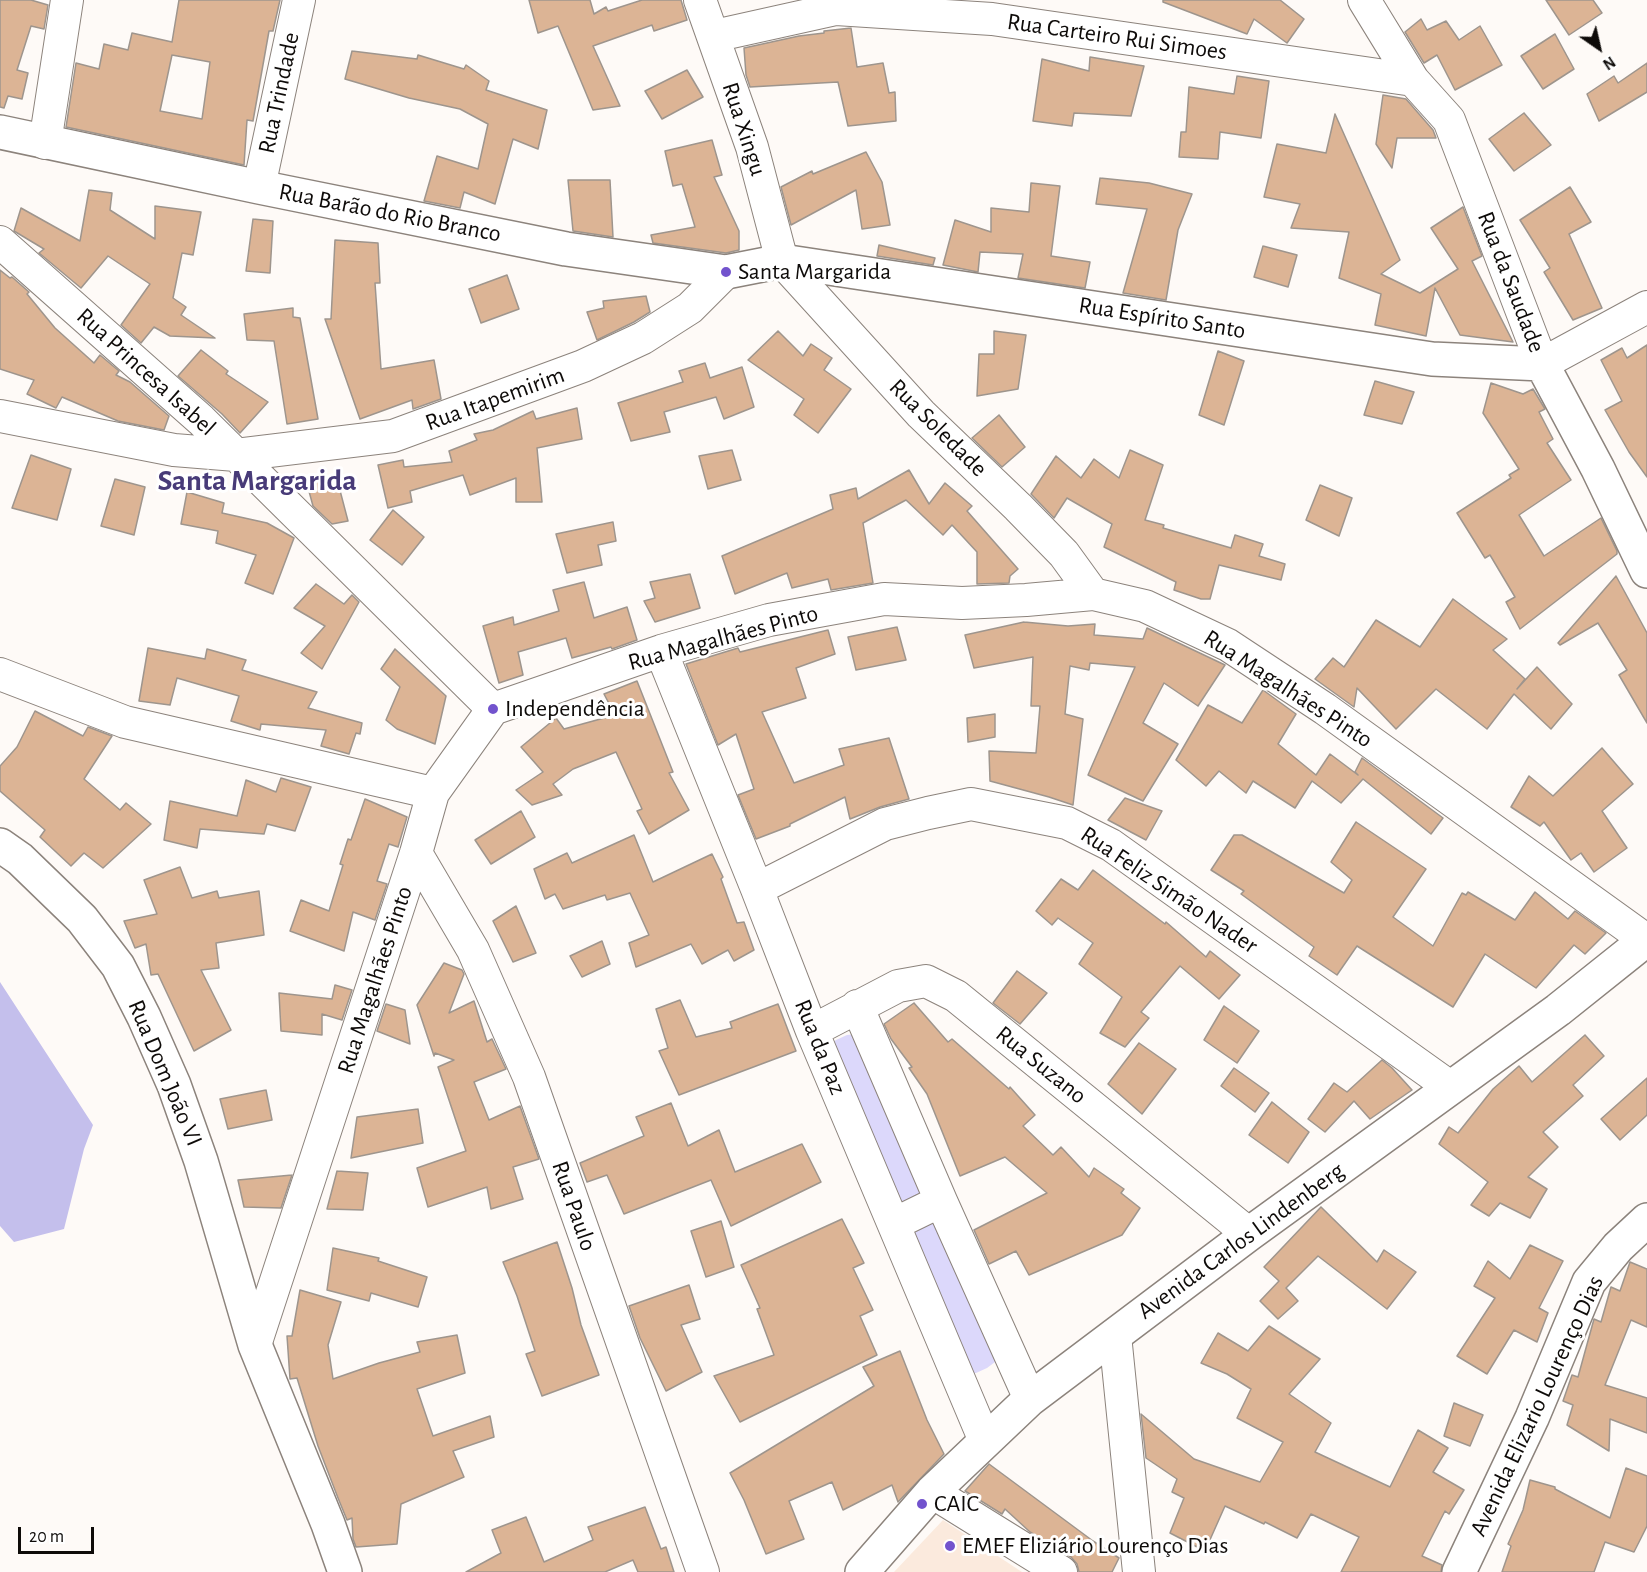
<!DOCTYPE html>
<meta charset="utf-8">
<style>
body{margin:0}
#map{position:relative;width:1647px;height:1572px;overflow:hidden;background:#fefaf7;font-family:"Alegreya Sans",sans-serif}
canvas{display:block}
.north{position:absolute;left:1569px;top:18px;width:60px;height:60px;-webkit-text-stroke:4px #fff;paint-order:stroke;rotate:146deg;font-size:16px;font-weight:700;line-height:24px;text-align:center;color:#0e0b09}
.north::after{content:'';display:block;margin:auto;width:21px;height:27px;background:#0e0b09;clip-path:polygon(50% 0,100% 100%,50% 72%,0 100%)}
.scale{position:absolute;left:18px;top:1527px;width:76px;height:27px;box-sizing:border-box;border:3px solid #0e0b09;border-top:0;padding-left:8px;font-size:18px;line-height:21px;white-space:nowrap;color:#0e0b09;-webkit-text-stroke:4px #fff;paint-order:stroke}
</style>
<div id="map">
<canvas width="1647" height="1572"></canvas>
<div class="north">N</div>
<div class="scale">20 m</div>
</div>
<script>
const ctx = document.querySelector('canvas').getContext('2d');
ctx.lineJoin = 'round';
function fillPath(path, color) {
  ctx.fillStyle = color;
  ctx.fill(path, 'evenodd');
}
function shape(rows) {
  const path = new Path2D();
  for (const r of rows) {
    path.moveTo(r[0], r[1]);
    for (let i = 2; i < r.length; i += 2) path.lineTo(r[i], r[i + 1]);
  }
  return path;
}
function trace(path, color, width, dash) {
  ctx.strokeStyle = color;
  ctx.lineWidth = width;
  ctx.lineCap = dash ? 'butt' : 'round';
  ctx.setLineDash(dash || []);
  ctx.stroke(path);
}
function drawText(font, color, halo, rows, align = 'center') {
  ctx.font = font + ' "Alegreya Sans",sans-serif';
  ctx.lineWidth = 6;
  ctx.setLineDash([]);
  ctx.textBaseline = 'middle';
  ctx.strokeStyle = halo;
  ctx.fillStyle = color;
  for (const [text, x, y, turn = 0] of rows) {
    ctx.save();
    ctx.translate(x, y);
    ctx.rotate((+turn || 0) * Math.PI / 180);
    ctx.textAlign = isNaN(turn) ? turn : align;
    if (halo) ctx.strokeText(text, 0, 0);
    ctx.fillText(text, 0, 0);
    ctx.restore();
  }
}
fillPath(shape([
 [943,1520,1022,1572,894,1572]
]), '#fbeadd');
fillPath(shape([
 [858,1034,928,1197,898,1211,827,1047,836,1040,847,1035],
 [937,1219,999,1359,987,1368,976,1373,965,1373,907,1235]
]), '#dcd8fb');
fillPath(shape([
 [0,982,93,1125,84,1149,64,1229,14,1242,0,1226]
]), '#c4bfec');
const building = shape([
 [0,0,31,0,48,5,44,29,31,26,17,70,28,73,22,99,8,96,4,108,0,107,0,0],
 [179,0,280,0,273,31,269,31,253,121,247,120,244,165,66,127,76,63,99,69,104,44,128,50,132,33,172,42,179,0],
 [172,55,210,62,202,119,160,111,172,55],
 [529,0,590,0,594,14,606,7,608,11,642,0,681,0,687,20,654,31,652,25,593,46,620,106,593,110,558,26,538,33,529,0],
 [1163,0,1280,0,1304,19,1287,43,1254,19,1247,34,1163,2,1163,0],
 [1546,0,1593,0,1602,13,1569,35,1546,0],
 [1421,19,1427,30,1446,21,1459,40,1480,26,1502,65,1455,90,1437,55,1424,63,1405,32,1421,19],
 [851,28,857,67,883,63,889,93,895,92,896,121,848,126,838,82,750,87,746,75,744,48,799,36,824,33,824,31,851,28],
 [1555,34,1574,69,1543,89,1521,56,1555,34],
 [352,51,417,59,418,55,464,69,466,65,489,81,486,90,547,110,538,149,513,139,495,204,464,192,460,208,424,201,437,156,478,169,488,124,460,109,409,98,345,79,352,51],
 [1090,57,1144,66,1131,116,1074,113,1072,126,1033,121,1042,59,1089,71,1090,57],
 [1647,63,1647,92,1599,121,1587,94,1614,76,1618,83,1647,63],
 [687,70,703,97,662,119,645,91,687,70],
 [1237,76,1269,81,1261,138,1220,132,1218,159,1179,157,1181,132,1186,132,1189,87,1234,94,1237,76],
 [1383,95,1406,99,1433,130,1436,138,1397,138,1392,168,1376,144,1383,95],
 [1524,113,1551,145,1514,171,1489,139,1524,113],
 [1335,114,1400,260,1381,274,1420,293,1458,269,1431,228,1463,207,1482,256,1472,261,1513,342,1460,335,1435,288,1426,336,1375,325,1381,294,1339,278,1349,232,1291,228,1300,204,1264,197,1277,144,1326,153,1335,114],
 [712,140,722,175,714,177,739,231,739,250,726,253,653,243,651,235,695,227,682,184,673,186,665,151,712,140],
 [866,152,882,182,890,225,862,229,856,190,791,225,781,187,812,171,813,174,866,152],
 [1100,178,1149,183,1192,194,1178,230,1166,300,1123,293,1147,209,1096,204,1100,178],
 [568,180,610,180,613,237,573,231,568,180],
 [1031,183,1060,186,1051,256,1090,262,1085,288,1018,278,1023,254,980,252,978,272,943,265,955,220,991,232,991,208,1029,212,1031,183],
 [1570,187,1591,222,1569,234,1602,308,1573,320,1544,272,1550,268,1520,220,1570,187],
 [89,190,112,193,110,210,155,239,155,206,201,212,193,255,182,253,173,298,186,307,181,315,215,338,170,336,154,327,141,343,121,325,150,284,108,256,81,288,39,253,44,249,14,231,21,208,80,241,89,190],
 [253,219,273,221,270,273,246,271,253,219],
 [335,240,378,243,380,283,375,283,381,369,434,360,441,399,413,409,412,400,360,419,325,319,331,319,335,240],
 [879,245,935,258,933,265,877,256,879,245],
 [1263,246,1297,255,1288,287,1254,277,1263,246],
 [0,270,10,278,12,277,29,292,27,294,55,328,94,363,100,355,119,371,116,375,130,382,169,416,164,430,118,421,62,397,56,408,27,394,34,380,0,369,0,270],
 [507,275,519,309,481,323,469,289,507,275],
 [646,296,650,312,634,322,597,340,587,312,604,308,603,301,646,296],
 [293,308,293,317,300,318,318,419,287,424,274,341,247,340,244,314,293,308],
 [778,331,803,356,811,344,832,358,824,370,851,389,818,433,794,415,804,399,748,360,778,331],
 [994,331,1026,335,1018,389,977,396,979,354,994,354,994,331],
 [1647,345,1647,477,1629,452,1605,410,1622,401,1601,360,1622,348,1627,358,1647,345],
 [201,350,228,371,226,374,268,402,240,433,222,414,178,376,201,350],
 [1218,351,1244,361,1224,425,1199,415,1218,351],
 [705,363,710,378,742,367,754,407,724,419,716,397,664,412,670,432,631,441,618,403,683,382,679,371,705,363],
 [1375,381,1414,392,1402,424,1364,415,1375,381],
 [1491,383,1523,394,1533,389,1545,409,1539,412,1553,439,1547,443,1571,480,1519,515,1544,556,1601,518,1617,551,1617,554,1520,629,1506,602,1515,597,1490,555,1485,558,1457,513,1511,478,1509,475,1519,469,1483,413,1491,383],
 [577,408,582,439,537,448,542,502,516,502,516,478,470,495,463,475,410,491,412,502,388,508,378,465,403,460,404,467,452,462,449,451,477,440,474,434,493,430,533,411,536,419,577,408],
 [999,415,1025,447,1002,467,972,438,999,415],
 [732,450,741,480,708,489,699,456,732,450],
 [1130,450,1163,465,1145,520,1164,525,1163,528,1231,548,1235,535,1263,544,1259,556,1285,564,1281,580,1219,565,1210,599,1201,599,1174,590,1176,582,1104,547,1112,524,1067,498,1054,518,1031,494,1056,456,1081,478,1094,459,1119,478,1130,450],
 [31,455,71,469,57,520,12,508,31,455],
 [909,470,929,504,945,483,972,506,967,511,1018,569,1010,576,1009,583,977,584,977,552,952,525,943,535,906,500,863,523,873,583,831,590,828,579,792,588,787,573,735,594,722,556,833,509,830,495,856,488,858,499,909,470],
 [115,479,145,487,134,535,101,526,115,479],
 [337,479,348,521,332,524,313,506,307,484,337,479],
 [1320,485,1352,498,1339,536,1306,520,1320,485],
 [187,492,224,503,222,513,267,523,294,538,273,594,245,583,256,555,216,543,218,531,181,524,187,492],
 [393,510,424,537,402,565,370,540,393,510],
 [613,522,616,541,598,545,602,565,567,573,556,534,613,522],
 [690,574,700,608,655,622,644,601,655,598,650,582,690,574],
 [1616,576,1647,633,1647,723,1619,675,1627,670,1598,623,1560,645,1558,643,1616,576],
 [584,582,594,618,627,607,637,640,612,649,611,647,572,658,566,638,518,652,523,675,499,683,483,626,513,617,514,625,559,611,553,590,584,582],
 [316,584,344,604,352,595,359,602,322,669,301,653,325,626,294,608,316,584],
 [1453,599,1507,639,1493,650,1525,679,1517,689,1537,667,1572,704,1551,729,1514,694,1487,729,1436,689,1396,729,1357,688,1354,707,1315,679,1333,658,1344,667,1376,620,1420,647,1453,599],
 [1024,622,1068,626,1095,624,1094,635,1143,639,1147,628,1225,665,1198,706,1164,683,1143,723,1178,744,1143,801,1088,775,1135,667,1090,663,1089,670,1070,666,1065,714,1083,719,1073,805,1049,797,990,781,989,751,1036,753,1040,706,1031,706,1033,657,974,668,965,635,1024,622],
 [897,627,906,660,856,670,848,637,897,627],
 [828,630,835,654,796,668,806,698,762,712,794,783,844,765,839,749,889,738,909,799,880,807,850,819,845,797,790,824,790,826,756,839,738,795,754,789,736,734,718,745,686,664,738,648,740,652,828,630],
 [148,648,205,659,207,649,246,660,242,670,317,692,308,708,362,723,360,734,356,733,349,754,321,746,326,730,261,724,260,730,231,721,239,696,177,678,170,705,139,701,148,648],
 [395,649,446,696,435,744,397,729,386,720,400,687,381,669,395,649],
 [637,681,673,772,669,773,689,810,649,834,637,811,642,809,616,752,573,769,553,784,562,795,532,805,516,790,543,772,521,747,556,718,564,729,615,715,604,694,637,681],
 [1263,690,1296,714,1278,744,1316,775,1330,754,1358,775,1355,772,1362,758,1443,818,1431,834,1363,779,1341,803,1312,781,1295,808,1253,781,1246,793,1219,771,1206,786,1176,760,1208,705,1242,723,1263,690],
 [35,711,83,736,88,727,112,736,84,779,120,810,126,803,151,824,103,868,84,853,71,866,40,837,45,830,0,791,0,766,17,747,35,711],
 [995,714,995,737,968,742,967,718,995,714],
 [1602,748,1633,784,1602,811,1627,848,1594,872,1581,853,1571,860,1544,822,1540,826,1511,807,1529,776,1553,796,1602,748],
 [281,778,311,787,295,831,267,824,264,834,200,829,197,848,164,840,170,801,237,816,246,780,276,792,281,778],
 [1125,798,1162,811,1146,840,1108,820,1125,798],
 [365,799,407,817,398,847,389,844,377,881,387,884,375,920,353,912,344,951,290,931,301,900,329,911,343,865,340,864,348,839,351,840,365,799],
 [521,811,535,837,491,864,475,840,521,811],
 [1356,822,1426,869,1393,917,1433,946,1462,893,1466,895,1468,892,1515,920,1535,892,1568,919,1575,911,1606,933,1585,954,1574,945,1536,988,1485,954,1453,1007,1357,946,1337,975,1309,956,1314,947,1241,894,1244,891,1211,870,1234,835,1242,835,1344,893,1352,880,1331,862,1356,822],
 [634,835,653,882,712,854,723,877,721,879,737,923,744,922,754,950,734,961,728,950,702,964,691,944,636,967,629,943,649,935,630,893,607,900,605,895,563,909,555,894,545,899,534,869,567,853,572,863,634,835],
 [180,867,192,898,217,891,219,898,259,891,264,935,216,943,219,968,201,970,231,1030,194,1051,158,974,151,975,146,944,135,948,124,921,157,914,144,880,180,867],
 [1093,870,1165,924,1166,922,1206,957,1210,951,1240,975,1219,999,1180,966,1141,1012,1149,1018,1125,1047,1100,1033,1122,997,1079,964,1093,943,1058,918,1052,925,1036,911,1061,879,1078,890,1093,870],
 [516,906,536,953,513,962,493,921,516,906],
 [602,941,610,964,582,977,570,956,602,941],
 [444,963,462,970,464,974,449,1013,474,1001,487,1042,492,1039,506,1069,474,1082,489,1120,520,1106,539,1159,513,1167,523,1199,491,1209,487,1187,428,1207,417,1168,466,1151,438,1067,454,1060,435,1053,434,1056,417,1005,444,963],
 [1017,971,1047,993,1020,1024,993,1003,1017,971],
 [335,985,352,990,342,1020,322,1014,322,1035,281,1031,279,993,332,999,335,985],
 [680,1000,696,1037,732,1028,730,1022,778,1004,796,1051,679,1095,659,1051,668,1048,656,1009,680,1000],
 [914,1003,948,1042,952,1039,1009,1089,1010,1087,1035,1115,1023,1126,1053,1155,1061,1147,1089,1177,1094,1168,1124,1189,1121,1193,1140,1208,1122,1235,1029,1275,1016,1251,989,1264,974,1230,1047,1193,1005,1157,960,1176,927,1094,909,1068,912,1067,891,1039,884,1024,914,1003],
 [386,1004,405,1010,410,1044,377,1031,386,1004],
 [1224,1006,1259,1031,1237,1063,1204,1040,1224,1006],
 [1585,1035,1604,1056,1573,1085,1583,1096,1543,1132,1558,1147,1528,1177,1547,1189,1530,1218,1500,1203,1489,1216,1471,1205,1488,1182,1439,1144,1449,1127,1458,1133,1493,1089,1519,1066,1532,1082,1585,1035],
 [1139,1043,1176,1069,1142,1114,1108,1084,1139,1043],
 [1382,1060,1392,1068,1412,1090,1370,1119,1354,1101,1325,1132,1308,1119,1334,1083,1347,1092,1382,1060],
 [1234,1068,1269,1093,1255,1112,1221,1086,1234,1068],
 [1647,1078,1647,1115,1620,1140,1601,1119,1647,1078],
 [266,1090,272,1120,228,1129,220,1099,266,1090],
 [1272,1102,1309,1132,1288,1163,1249,1135,1272,1102],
 [671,1103,688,1146,719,1130,735,1172,802,1144,821,1182,731,1226,711,1180,624,1214,607,1175,587,1182,580,1163,644,1136,636,1117,671,1103],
 [418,1109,423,1143,351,1158,357,1117,418,1109],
 [337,1171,368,1173,363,1210,327,1209,337,1171],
 [292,1175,281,1208,244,1207,238,1180,292,1175],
 [1321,1207,1377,1262,1384,1250,1416,1272,1387,1309,1318,1256,1286,1288,1298,1301,1278,1319,1260,1301,1279,1281,1264,1267,1321,1207],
 [842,1219,864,1263,853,1268,873,1310,860,1316,877,1355,740,1422,714,1376,774,1355,757,1309,760,1308,741,1265,842,1219],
 [721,1221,734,1267,706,1277,691,1231,721,1221],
 [557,1242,572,1288,581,1325,599,1375,542,1396,526,1354,535,1351,517,1296,503,1262,557,1242],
 [1530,1245,1563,1261,1539,1308,1548,1313,1537,1342,1514,1330,1487,1374,1457,1356,1495,1298,1474,1286,1488,1261,1510,1279,1530,1245],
 [333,1248,379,1258,378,1261,427,1277,418,1307,371,1293,369,1301,327,1290,333,1248],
 [1630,1262,1647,1269,1647,1327,1631,1320,1605,1385,1647,1398,1647,1433,1610,1419,1609,1451,1567,1425,1573,1405,1563,1401,1572,1375,1578,1377,1594,1319,1601,1322,1611,1287,1620,1291,1630,1262],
 [689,1285,700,1319,681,1325,702,1372,666,1391,640,1338,629,1306,689,1285],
 [300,1290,341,1302,328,1345,333,1379,379,1363,420,1352,417,1342,457,1335,465,1373,417,1389,433,1436,490,1416,494,1437,453,1451,464,1477,401,1504,397,1544,356,1547,353,1539,352,1518,347,1520,338,1498,318,1446,297,1378,290,1379,287,1336,292,1336,300,1290],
 [1269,1326,1320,1359,1289,1394,1331,1423,1315,1452,1390,1487,1418,1430,1448,1448,1433,1472,1464,1490,1449,1514,1445,1511,1422,1556,1442,1565,1441,1572,1341,1572,1359,1537,1311,1514,1297,1538,1265,1522,1264,1524,1225,1506,1205,1551,1170,1533,1184,1498,1172,1492,1177,1479,1146,1458,1141,1414,1194,1459,1260,1482,1283,1442,1237,1418,1251,1389,1227,1374,1201,1363,1218,1333,1248,1351,1269,1326],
 [900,1351,927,1420,944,1454,898,1502,892,1485,843,1510,832,1482,789,1501,804,1539,766,1554,744,1500,730,1473,874,1386,863,1367,900,1351],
 [1454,1403,1483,1415,1470,1446,1444,1436,1454,1403],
 [989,1464,1093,1541,1119,1558,1112,1572,1079,1572,1077,1564,1071,1557,1030,1532,1005,1509,1002,1514,965,1491,989,1464],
 [1626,1468,1647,1476,1647,1526,1634,1552,1605,1542,1594,1572,1502,1572,1511,1546,1508,1544,1523,1510,1530,1480,1555,1487,1555,1489,1610,1518,1626,1468],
 [645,1507,661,1549,666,1547,674,1572,638,1572,633,1560,605,1572,466,1572,501,1553,492,1530,526,1517,544,1562,593,1540,588,1527,645,1507]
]);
fillPath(building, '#dcb495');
trace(building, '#9e958d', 1.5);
const minor = shape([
 [700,0,752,147,782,261,921,414,1018,507,1064,554,1093,594],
 [1364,0,1413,80,1449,120,1542,364,1647,307],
 [714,36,836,9,992,19,1413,80],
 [45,143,67,0],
 [259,187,299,0],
 [0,242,201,420,493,709],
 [0,416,174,450,236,455,393,436,583,366,643,338,690,308,726,272],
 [661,651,757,889,812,1031,985,1441],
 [0,674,125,722,433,793],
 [416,853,473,950,529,1077,703,1572],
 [757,889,885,824,928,813,971,804,1067,823,1111,845,1450,1087],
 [857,1006,941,1201,1030,1399],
 [812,1031,898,986,926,981,956,996,1249,1234],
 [894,1224,941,1201],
 [1115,1335,1139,1572],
 [255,1345,416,853,433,793,493,709,661,651,769,620,884,599,962,603,1026,600,1093,594,1145,606,1228,645,1325,709,1646,940],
 [932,1492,1061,1572]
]);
const tertiary = shape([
 [0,132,259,187,566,249,726,272,782,261,1432,359,1542,364,1598,469,1647,571],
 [0,845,20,859,82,919,118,966,144,1017,174,1085,201,1161,255,1345,328,1524,345,1572],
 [862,1572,932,1492,1030,1399,1249,1234,1558,1010,1647,939],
 [1459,1572,1532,1418,1589,1282,1618,1247,1647,1220]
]);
trace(minor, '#8c837c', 34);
trace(tertiary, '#8c837c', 36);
trace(minor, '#fff', 32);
trace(tertiary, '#fff', 33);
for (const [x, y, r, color] of [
 [726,272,6,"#7253cd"],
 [493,709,6,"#7253cd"],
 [922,1504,6,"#7253cd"],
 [950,1546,6,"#7253cd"]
]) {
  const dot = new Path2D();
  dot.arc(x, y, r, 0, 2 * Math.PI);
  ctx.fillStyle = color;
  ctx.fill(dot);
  trace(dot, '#fff', 2);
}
drawText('24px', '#0e0b09', '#fff', [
 ["Rua Carteiro Rui Simoes",1117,37,8],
 ["Rua Trindade",279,93,-78],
 ["Rua Xingu",744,129,72],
 ["Rua Barão do Rio Branco",390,213,11],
 ["Rua da Saudade",1511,282,69],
 ["Rua Espírito Santo",1162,318,9],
 ["Rua Princesa Isabel",146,372,42],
 ["Rua Itapemirim",495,399,-20],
 ["Rua Soledade",938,428,45],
 ["Rua Magalhães Pinto",723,638,-15],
 ["Rua Magalhães Pinto",1288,689,33],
 ["Rua Feliz Simão Nader",1169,890,34],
 ["Rua Magalhães Pinto",375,980,-72],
 ["Rua da Paz",820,1047,68],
 ["Rua Suzano",1041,1065,39],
 ["Rua Dom João VI",165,1073,67],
 ["Rua Paulo",574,1206,71],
 ["Avenida Carlos Lindenberg",1241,1241,-36],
 ["Avenida Elizario Lourenço Dias",1537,1406,-65]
]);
drawText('24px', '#0e0b09', '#fff', [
 ["Santa Margarida",738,272],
 ["Independência",505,709],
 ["CAIC",934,1504],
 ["EMEF Eliziário Lourenço Dias",962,1546]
], 'left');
drawText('bold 30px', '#483b78', '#fff', [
 ["Santa Margarida",257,481]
]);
</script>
